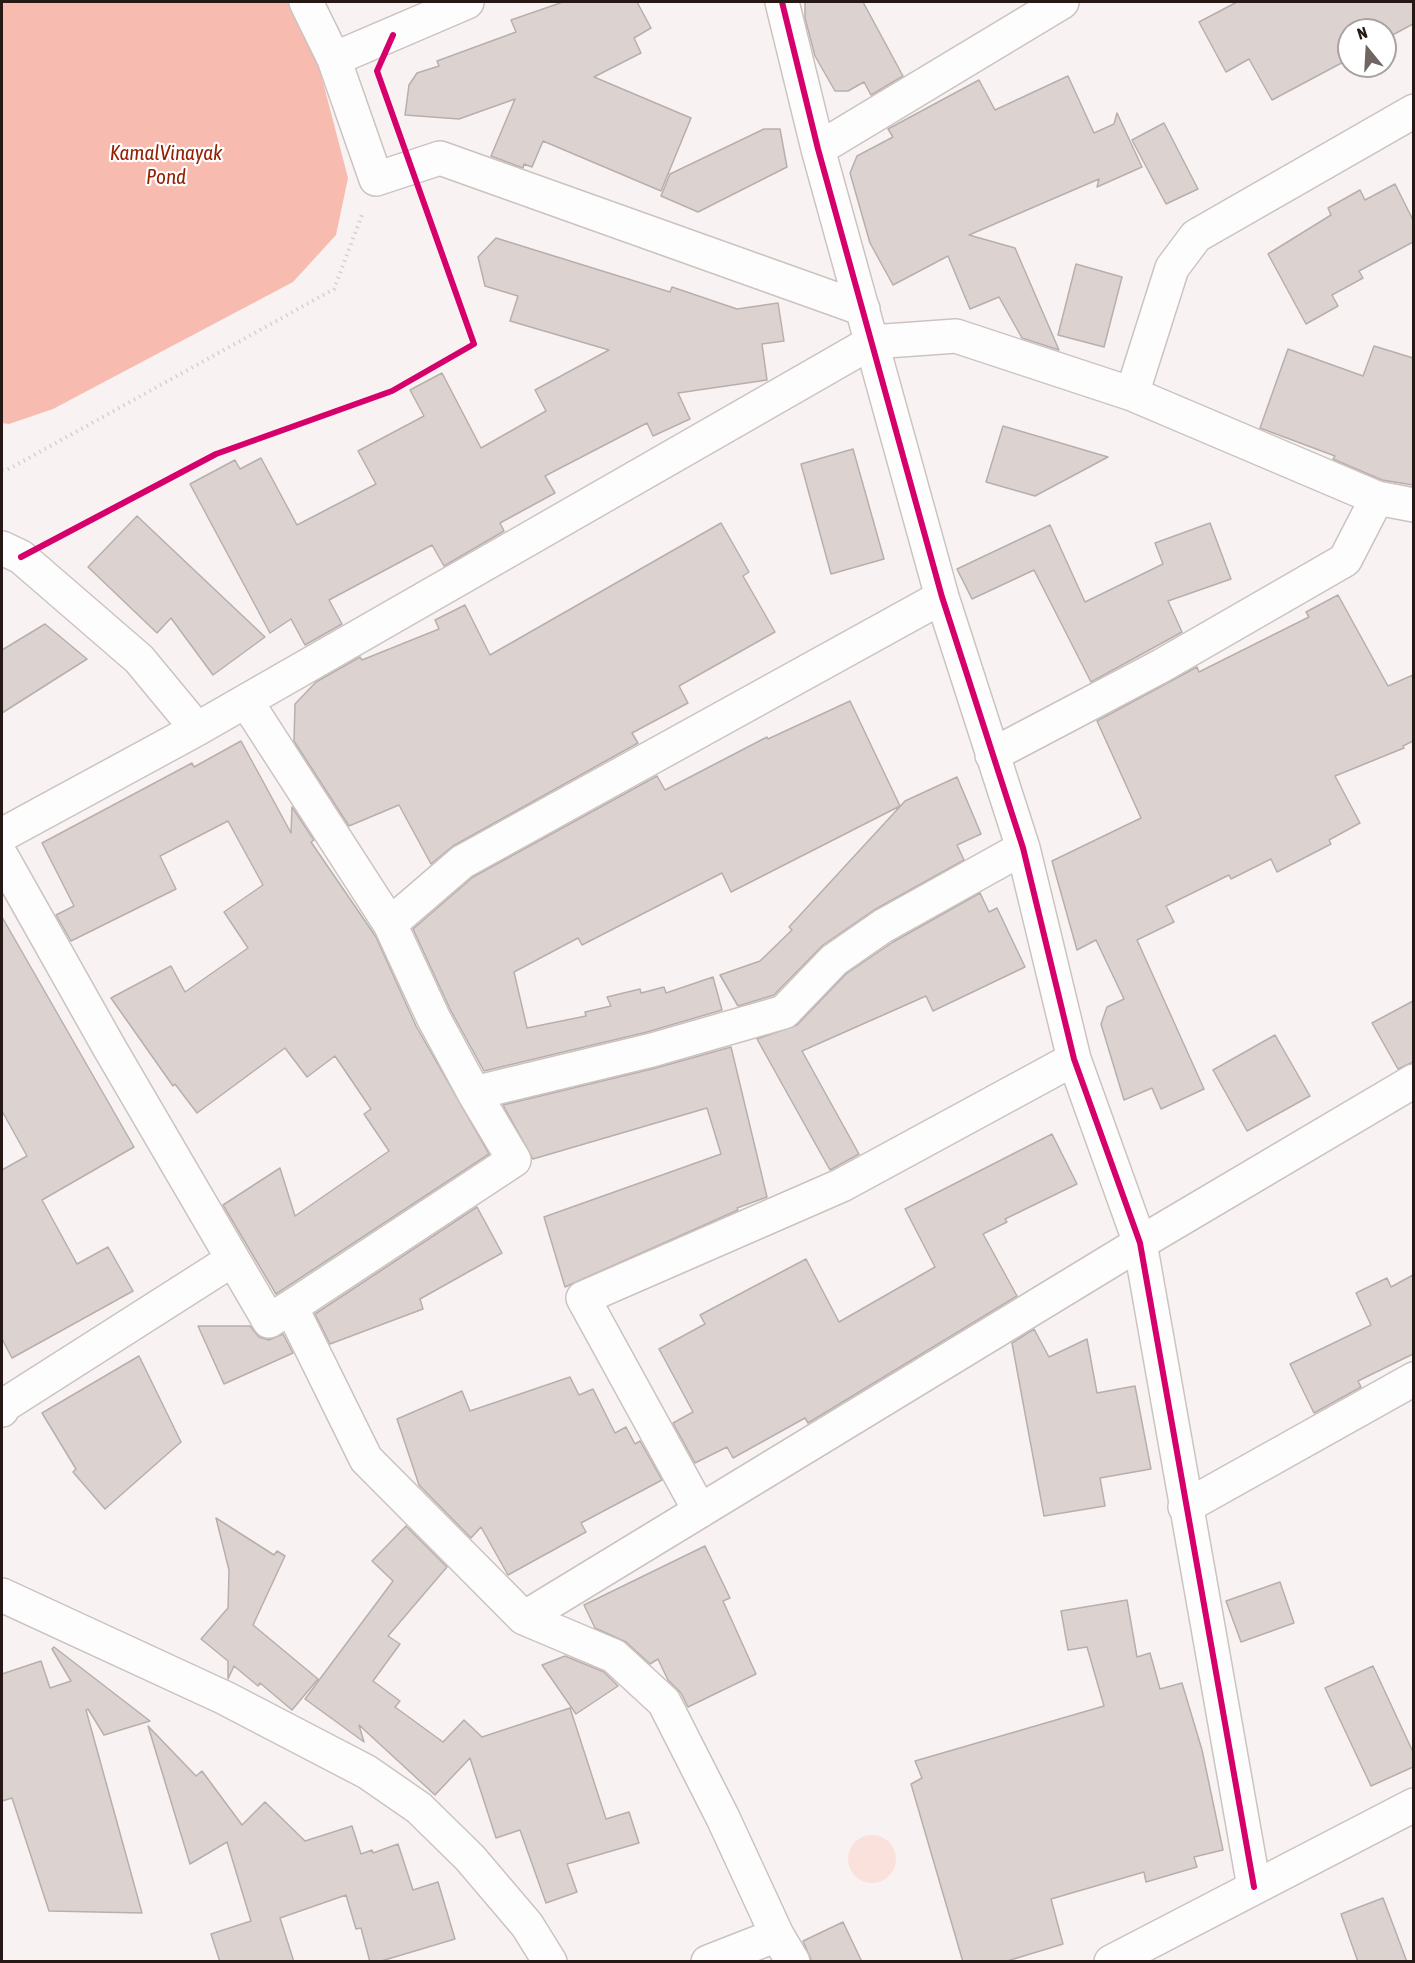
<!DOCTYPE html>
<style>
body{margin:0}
#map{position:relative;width:1415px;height:1963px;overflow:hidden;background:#f8f3f2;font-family:"Asap Condensed",sans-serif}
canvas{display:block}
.frame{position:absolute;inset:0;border:3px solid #251815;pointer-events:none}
.north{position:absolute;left:1337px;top:18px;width:60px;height:60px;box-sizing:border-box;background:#fff;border:2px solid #a8a3a1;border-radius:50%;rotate:342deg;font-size:16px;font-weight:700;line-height:24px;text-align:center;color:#251815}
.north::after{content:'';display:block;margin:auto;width:21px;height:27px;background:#6f6562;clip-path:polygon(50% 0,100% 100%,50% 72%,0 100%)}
</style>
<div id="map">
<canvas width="1415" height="1963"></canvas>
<div class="frame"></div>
<div class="north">N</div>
</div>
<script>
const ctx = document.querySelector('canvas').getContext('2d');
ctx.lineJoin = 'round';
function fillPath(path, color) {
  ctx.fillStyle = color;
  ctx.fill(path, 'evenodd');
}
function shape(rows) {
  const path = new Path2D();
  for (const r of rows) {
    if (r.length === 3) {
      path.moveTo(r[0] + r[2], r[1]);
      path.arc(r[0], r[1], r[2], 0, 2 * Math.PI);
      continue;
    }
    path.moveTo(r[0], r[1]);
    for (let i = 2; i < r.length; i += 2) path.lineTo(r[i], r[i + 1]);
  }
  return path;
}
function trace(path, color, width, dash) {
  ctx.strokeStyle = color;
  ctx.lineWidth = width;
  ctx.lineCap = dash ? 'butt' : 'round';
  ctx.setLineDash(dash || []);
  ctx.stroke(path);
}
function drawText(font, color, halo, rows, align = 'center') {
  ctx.font = font + ' "Asap Condensed",sans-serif';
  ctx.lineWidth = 4.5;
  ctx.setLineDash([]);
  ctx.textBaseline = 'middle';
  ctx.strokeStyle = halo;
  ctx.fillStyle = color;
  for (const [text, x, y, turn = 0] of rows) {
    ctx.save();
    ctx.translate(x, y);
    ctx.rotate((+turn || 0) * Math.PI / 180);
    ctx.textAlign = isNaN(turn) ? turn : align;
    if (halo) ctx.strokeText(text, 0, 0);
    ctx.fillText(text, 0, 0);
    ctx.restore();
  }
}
fillPath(shape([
 [872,1859,24]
]), '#fbe1db');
fillPath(shape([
 [2,2,289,2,318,63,348,178,336,235,293,282,53,409,9,424,2,423]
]), '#f7bcaf');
const building = shape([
 [563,2,637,2,651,28,634,38,641,53,594,77,691,118,661,191,543,141,532,167,524,164,523,168,491,156,515,99,459,119,405,115,409,85,417,73,439,66,437,61,516,32,511,20,563,2],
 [805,2,863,2,903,76,871,95,864,82,848,91,835,91,815,56,805,18,805,2],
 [1237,2,1413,2,1413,24,1385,39,1385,30,1349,30,1349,59,1272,100,1249,59,1226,72,1199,22,1237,2],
 [1068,76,1094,133,1114,124,1117,113,1142,167,1097,187,1099,179,969,235,1015,248,1059,350,1022,338,999,297,970,309,948,256,893,285,870,243,850,173,857,156,893,137,888,129,979,80,995,110,1068,76],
 [1164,123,1198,189,1166,204,1132,140,1164,123],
 [764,129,780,129,787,167,698,212,661,196,670,174,764,129],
 [1395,184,1413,220,1413,242,1359,271,1363,278,1332,295,1338,306,1306,324,1268,254,1331,215,1328,208,1360,190,1365,200,1395,184],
 [496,238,670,292,672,287,737,309,778,303,784,341,762,344,767,380,678,393,690,419,653,436,647,423,545,476,555,493,500,523,504,531,444,566,432,545,329,600,342,624,305,645,291,619,270,633,190,484,235,460,240,469,261,458,297,525,376,484,358,451,424,416,410,390,442,373,481,448,546,411,535,390,609,350,510,321,518,296,485,286,478,257,496,238],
 [1076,264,1122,277,1104,347,1058,335,1076,264],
 [1374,346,1413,358,1413,485,1382,480,1333,459,1335,456,1260,428,1288,349,1363,376,1374,346],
 [1003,426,1108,457,1035,496,986,482,1003,426],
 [853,449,884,559,831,574,801,464,853,449],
 [137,516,265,637,213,675,171,618,157,633,88,567,137,516],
 [721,523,749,572,743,576,775,632,679,686,688,703,632,733,638,743,453,846,431,864,399,805,349,826,294,741,295,704,316,682,360,657,362,660,439,629,435,620,465,605,490,655,721,523],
 [1210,523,1231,579,1168,601,1182,632,1091,682,1034,570,972,599,957,569,1050,525,1085,602,1163,564,1155,543,1210,523],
 [1338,595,1388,686,1413,675,1413,741,1403,746,1404,748,1335,776,1360,823,1329,840,1331,844,1277,872,1271,859,1231,879,1229,875,1166,906,1174,922,1137,940,1204,1089,1161,1109,1152,1088,1124,1100,1101,1024,1107,1007,1124,999,1096,940,1077,950,1052,861,1141,818,1097,721,1197,667,1199,672,1309,617,1306,612,1338,595],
 [45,624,87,659,2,713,2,650,45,624],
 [850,701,900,806,731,892,722,873,582,945,578,938,514,972,527,1028,586,1016,585,1012,611,1006,607,997,640,989,641,993,664,987,666,993,713,977,722,1010,647,1032,484,1071,450,1009,413,929,473,877,657,776,665,790,767,737,768,739,850,701],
 [241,741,291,833,292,807,314,840,311,842,376,937,416,1026,489,1154,276,1294,223,1205,280,1168,295,1216,389,1151,364,1114,371,1109,335,1056,307,1077,285,1048,197,1113,175,1084,173,1086,111,998,171,966,185,992,248,948,224,912,263,885,228,821,160,856,176,889,71,941,56,915,74,906,42,843,192,763,194,767,241,741],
 [957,777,981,834,957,845,964,860,874,910,823,945,774,995,738,1006,720,975,760,961,792,930,789,927,905,801,957,777],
 [980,893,989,912,997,908,1025,967,933,1011,926,996,802,1051,859,1154,830,1170,757,1039,797,1025,846,974,893,942,980,893],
 [2,917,134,1147,42,1200,77,1264,108,1247,133,1291,12,1358,2,1339,2,1170,27,1156,2,1111,2,917],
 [1413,1001,1413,1062,1398,1069,1372,1023,1413,1001],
 [1275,1035,1310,1096,1247,1131,1213,1070,1275,1035],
 [731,1047,767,1197,737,1208,738,1210,565,1287,544,1217,721,1154,707,1108,533,1159,503,1105,656,1068,731,1047],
 [1052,1134,1077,1184,1005,1219,1007,1222,983,1234,1017,1296,808,1423,805,1418,733,1458,727,1447,695,1463,673,1423,693,1412,659,1349,705,1324,700,1315,806,1259,839,1322,935,1267,905,1209,1052,1134],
 [477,1207,502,1253,420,1299,423,1309,330,1344,315,1314,477,1207],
 [1413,1275,1413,1354,1358,1381,1361,1387,1314,1413,1290,1364,1371,1325,1356,1293,1387,1278,1391,1287,1413,1275],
 [198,1326,250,1326,259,1337,269,1340,283,1334,293,1353,224,1384,198,1326],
 [1034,1329,1049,1357,1087,1339,1097,1393,1135,1386,1151,1469,1100,1478,1105,1506,1044,1516,1012,1343,1034,1329],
 [139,1356,181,1442,105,1509,73,1472,76,1469,42,1413,139,1356],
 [570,1377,579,1395,593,1389,615,1433,626,1427,635,1444,640,1441,662,1480,581,1523,586,1532,508,1575,481,1527,471,1538,419,1485,397,1419,462,1391,470,1411,570,1377],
 [216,1518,274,1555,277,1551,285,1556,253,1625,318,1679,292,1710,260,1683,258,1686,234,1666,228,1679,228,1661,201,1639,228,1608,229,1570,216,1518],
 [406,1526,447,1567,388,1636,400,1644,373,1681,400,1701,395,1707,443,1742,464,1720,482,1737,570,1708,606,1819,629,1812,639,1843,567,1864,577,1892,546,1903,520,1830,496,1838,470,1758,435,1795,359,1725,364,1742,305,1699,393,1581,372,1561,406,1526],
 [705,1546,730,1598,723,1601,756,1674,688,1707,681,1693,668,1680,658,1659,650,1664,626,1642,595,1628,584,1605,705,1546],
 [1280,1582,1294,1623,1241,1642,1226,1601,1280,1582],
 [1127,1600,1137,1657,1150,1653,1160,1689,1182,1683,1202,1750,1223,1850,1194,1857,1197,1867,1146,1882,1144,1872,1051,1899,1063,1944,1004,1962,963,1962,911,1784,922,1778,915,1761,1104,1706,1087,1647,1068,1650,1061,1611,1127,1600],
 [54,1647,150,1721,104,1735,88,1709,86,1710,142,1913,49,1911,12,1798,2,1801,2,1674,41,1661,50,1688,71,1681,52,1649,54,1647],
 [565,1656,604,1672,618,1686,576,1714,542,1665,565,1656],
 [1373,1666,1413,1752,1413,1767,1371,1786,1325,1688,1373,1666],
 [148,1726,196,1776,202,1771,242,1825,265,1802,305,1841,352,1826,361,1854,372,1850,373,1853,398,1844,413,1890,438,1882,455,1939,378,1962,370,1962,361,1928,356,1929,346,1895,280,1918,294,1962,220,1962,211,1934,251,1921,227,1842,190,1864,148,1726],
 [1383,1898,1407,1962,1358,1962,1341,1914,1383,1898],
 [843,1922,862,1962,812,1962,803,1941,843,1922]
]);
fillPath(building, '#dcd3d0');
trace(building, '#b8afad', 1.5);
const minor = shape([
 [306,2,334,59,376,179,440,158,863,309],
 [782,2,818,149,942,597,1023,848,1074,1059,1140,1243,1254,1887],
 [334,59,467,2],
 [818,149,1062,2],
 [1132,394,1172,268,1196,236,1414,111],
 [2,548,21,557,139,659,197,729],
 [246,701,390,924,433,1017,474,1093,514,1160,291,1307],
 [992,755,1161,666,1345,560,1377,498],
 [2,835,197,729,872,342,956,336,1132,394,1377,498,1414,505],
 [2,857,109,1047,269,1321,291,1307,366,1459,524,1618,614,1656,664,1702,723,1818,777,1935],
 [390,924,462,862,942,597],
 [474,1093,652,1050,784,1012,834,960,883,926,1023,848],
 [2,1410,3,1406,232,1260],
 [1185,1507,1414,1379],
 [700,1511,583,1298,842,1185,1074,1059],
 [524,1618,1140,1243,1414,1081],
 [708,1962,777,1935,793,1962]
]);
const major = shape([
 [2,1595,225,1698,367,1772,419,1808,470,1858,527,1925,550,1962],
 [1111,1962,1414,1805]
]);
trace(minor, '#ccc3c0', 36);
trace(major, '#ccc3c0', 36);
trace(shape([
 [2,470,7,470,334,289,363,212]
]), '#d4d1d1', 4, [1.5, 4.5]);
trace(minor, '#fefdfd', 33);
trace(major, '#fefdfd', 33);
trace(shape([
 [782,2,818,149,942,597,1023,848,1074,1059,1140,1243,1254,1887],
 [21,557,216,454,392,391,474,344,377,71,393,35]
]), '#d6006c', 6);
drawText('italic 21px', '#962006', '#fff', [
 ["KamalVinayak",166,153],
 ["Pond",166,177]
]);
</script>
